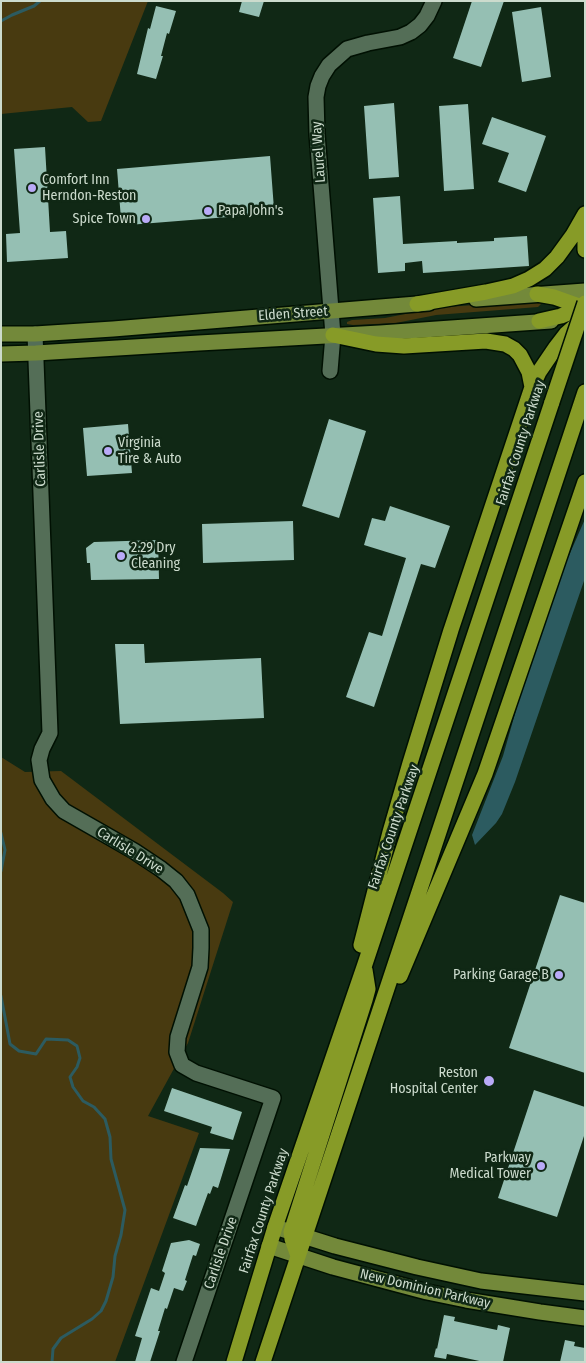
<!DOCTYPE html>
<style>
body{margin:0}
#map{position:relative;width:586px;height:1363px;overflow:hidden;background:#102815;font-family:"Fira Sans Condensed",sans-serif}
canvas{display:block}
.frame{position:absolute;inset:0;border:2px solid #ccdbcd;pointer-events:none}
</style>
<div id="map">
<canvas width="586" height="1363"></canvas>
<div class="frame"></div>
</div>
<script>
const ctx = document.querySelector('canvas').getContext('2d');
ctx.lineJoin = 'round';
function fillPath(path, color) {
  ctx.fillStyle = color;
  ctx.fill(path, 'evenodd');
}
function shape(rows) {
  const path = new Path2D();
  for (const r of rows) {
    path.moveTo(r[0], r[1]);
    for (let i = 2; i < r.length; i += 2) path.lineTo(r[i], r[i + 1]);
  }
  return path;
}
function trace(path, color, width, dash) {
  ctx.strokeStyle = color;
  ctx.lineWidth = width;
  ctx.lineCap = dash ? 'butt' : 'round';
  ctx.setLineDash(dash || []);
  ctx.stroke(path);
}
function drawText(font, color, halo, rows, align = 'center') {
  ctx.font = font + ' "Fira Sans Condensed",sans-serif';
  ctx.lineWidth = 5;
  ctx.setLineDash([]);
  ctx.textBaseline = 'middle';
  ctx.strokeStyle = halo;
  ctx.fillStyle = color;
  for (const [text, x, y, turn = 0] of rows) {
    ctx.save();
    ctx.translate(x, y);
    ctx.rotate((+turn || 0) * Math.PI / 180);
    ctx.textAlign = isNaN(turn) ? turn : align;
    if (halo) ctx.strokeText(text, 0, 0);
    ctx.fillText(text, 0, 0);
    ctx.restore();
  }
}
fillPath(shape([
 [1,1,148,1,101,121,88,122,72,107,1,114],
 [538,300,541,304,538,307,436,315,396,323,353,325,347,324,347,322,352,320,385,318,435,308],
 [1,757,25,772,61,771,223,893,233,902,188,1043,148,1116,199,1133,115,1362,1,1362]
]), '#483a10');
fillPath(shape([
 [585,519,585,578,515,782,502,814,496,823,475,845,472,835,503,756,522,689,563,569]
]), '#2c5b60');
trace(shape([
 [1,21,12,15,34,6,40,1],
 [1,833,5,850,1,871],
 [1,996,10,1044,19,1051,36,1054,46,1039,68,1040,77,1046,80,1058,77,1067,70,1077,73,1087,83,1101,94,1107,105,1119,110,1137,111,1159,125,1210,121,1235,115,1256,113,1277,106,1301,101,1311,92,1319,61,1338,53,1349,52,1362]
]), '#2c5b60', 3);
fillPath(shape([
 [242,1,264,1,259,17,239,12],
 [472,1,504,1,481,67,453,58],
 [156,6,176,11,169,34,167,33,161,56,163,56,156,79,137,74,148,28,150,29],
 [541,7,551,77,522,82,512,12],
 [394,103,399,177,369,179,364,106],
 [468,104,474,189,444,191,439,106],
 [492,117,546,136,526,192,498,182,509,153,482,144],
 [45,147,50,232,66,231,68,258,7,262,6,234,20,233,14,149],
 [270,156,274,209,266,210,266,214,128,225,128,218,121,219,117,169],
 [400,196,403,244,457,241,457,243,494,241,494,238,527,236,529,266,423,273,422,261,405,263,405,271,378,273,373,198],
 [329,419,366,431,339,518,302,506],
 [128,424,132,473,87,476,83,428],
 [390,506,450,526,435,568,421,564,374,707,346,697,369,632,382,636,406,558,364,545,372,518,385,521],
 [293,521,294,560,203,563,202,524],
 [158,540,159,579,91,580,90,563,87,563,86,548,94,542],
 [115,644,144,644,145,663,261,658,264,718,120,724],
 [560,895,585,903,585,1073,509,1048],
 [172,1088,242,1112,233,1140,210,1133,212,1127,164,1111],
 [534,1090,585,1107,585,1133,557,1217,498,1198],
 [200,1148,230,1149,218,1188,213,1186,210,1194,208,1193,196,1226,173,1218,185,1185,187,1186],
 [189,1240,200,1244,196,1256,193,1255,185,1280,187,1281,183,1291,174,1288,167,1309,165,1308,158,1331,160,1331,150,1362,135,1362,142,1338,135,1336,151,1288,159,1291,165,1273,162,1271,171,1243],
 [444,1315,455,1317,454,1321,497,1330,498,1325,510,1328,503,1362,484,1362,447,1354,446,1359,434,1357,436,1348,437,1349],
 [565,1340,575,1342,574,1346,585,1348,585,1362,560,1362]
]), '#95bfb3');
const minor = shape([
 [35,334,50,733,42,749,39,760,42,780,53,799,64,811,134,851,161,869,176,881,187,895,201,930,201,948,200,967,178,1037,177,1052,182,1065,196,1073,273,1098,184,1362],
 [330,371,333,335,317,134,316,97,318,86,322,76,329,65,347,49,368,43,400,37,411,32,420,25,427,16,434,1]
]);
const major = shape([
 [476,299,585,291],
 [1,334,35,334,113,329,429,303],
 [1,354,36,353,199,343,380,333,551,321],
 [275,1227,335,1246,417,1267,481,1281,585,1293],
 [269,1246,333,1267,427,1292,466,1300,540,1312,585,1318]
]);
const highway = shape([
 [585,234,585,250],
 [537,294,554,297,585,308],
 [417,304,486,292,513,286,529,279,545,269,557,257,573,235,585,214],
 [539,321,561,316,585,306],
 [333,335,376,344,404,346,486,341,505,344,514,349,520,355,529,372,532,387],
 [361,945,390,832,410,763,451,630,532,387,539,372,556,347,566,334,581,321],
 [400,976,485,774,585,482],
 [298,1256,292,1239,291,1232,365,1000,368,989,365,970],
 [234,1362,275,1227,364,967,552,402],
 [263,1362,585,392]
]);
trace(minor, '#001002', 18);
trace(major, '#001002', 18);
trace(highway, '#001002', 18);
trace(minor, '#546e57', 15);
trace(major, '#73893a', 15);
trace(highway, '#879b27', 15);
const highwayBridge = shape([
 [552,402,585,303]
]);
trace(highwayBridge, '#001002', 18, []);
trace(highwayBridge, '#879b27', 15);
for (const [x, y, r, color] of [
 [32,188,5,"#b9aaf7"],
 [208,211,5,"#b9aaf7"],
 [146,219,5,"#b9aaf7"],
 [108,451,5,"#b9aaf7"],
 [121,556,5,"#b9aaf7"],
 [559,975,5,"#b9aaf7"],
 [489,1081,6,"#b9aaf7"],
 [541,1166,5,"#b9aaf7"]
]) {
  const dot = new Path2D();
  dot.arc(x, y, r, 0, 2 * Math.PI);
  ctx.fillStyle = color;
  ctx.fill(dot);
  trace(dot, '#102815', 2);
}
drawText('14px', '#ccdbcd', '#102815', [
 ["Laurel Way",319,152,-94],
 ["Elden Street",293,314,-4],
 ["Fairfax County Parkway",521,443,-72],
 ["Carlisle Drive",40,449,-92],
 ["Fairfax County Parkway",394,827,-71],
 ["Carlisle Drive",130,851,32],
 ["Fairfax County Parkway",264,1211,-72],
 ["Carlisle Drive",221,1253,-71],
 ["New Dominion Parkway",425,1289,13]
]);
drawText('14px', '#ccdbcd', '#102815', [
 ["Comfort Inn",42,180],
 ["Herndon-Reston",42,196],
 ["Papa John's",218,211],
 ["Spice Town",136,219,"right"],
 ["Virginia",118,443],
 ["Tire & Auto",118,459],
 ["2.29 Dry",131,548],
 ["Cleaning",131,564],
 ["Parking Garage B",549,975,"right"],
 ["Reston",478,1073,"right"],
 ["Hospital Center",478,1089,"right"],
 ["Parkway",531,1158,"right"],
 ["Medical Tower",531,1174,"right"]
], 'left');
</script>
